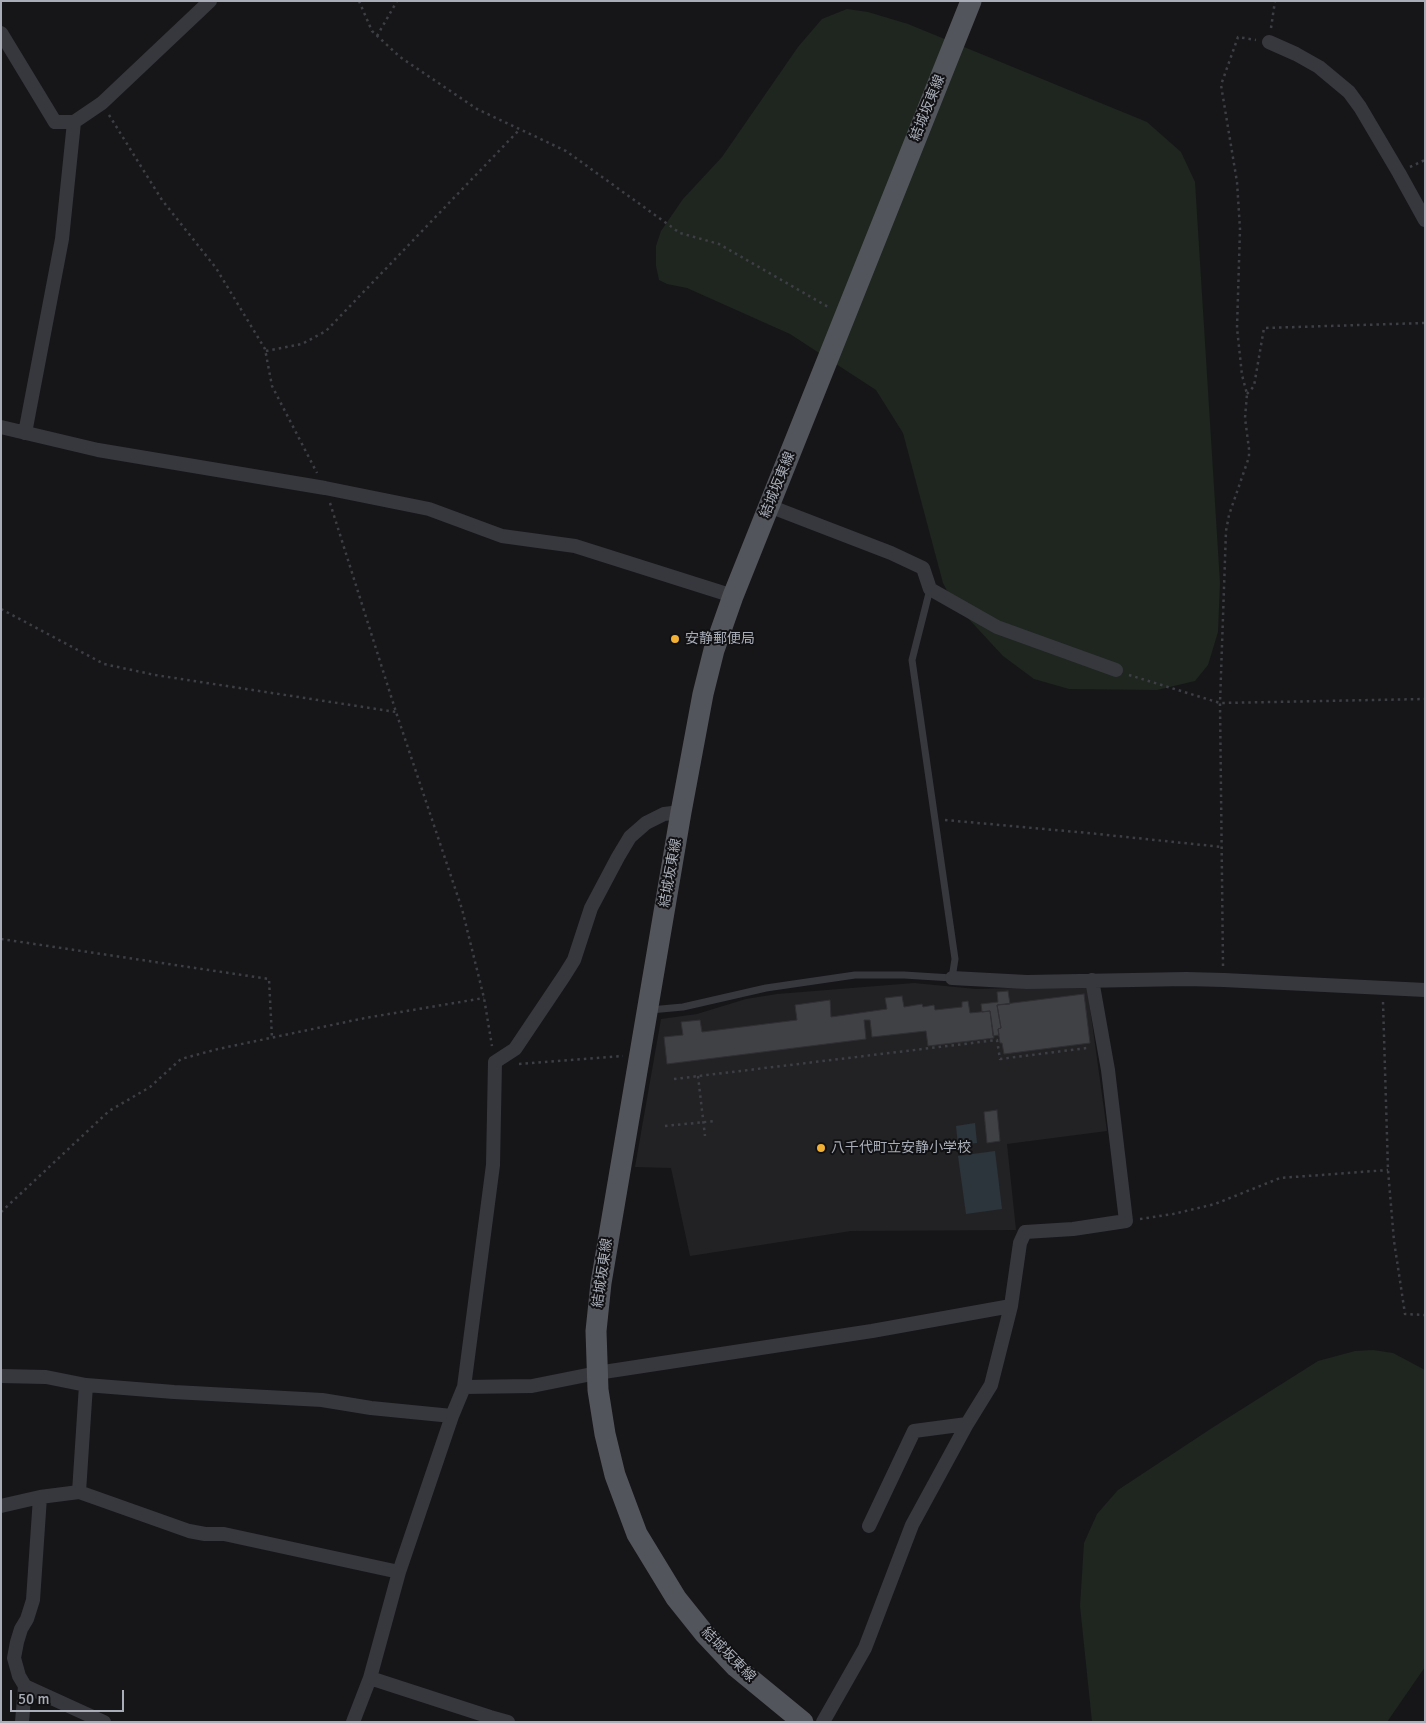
<!DOCTYPE html>
<meta charset="utf-8">
<style>
body{margin:0}
#map{position:relative;width:1426px;height:1723px;overflow:hidden;background:#161618;font-family:Signika,sans-serif}
canvas{display:block}
.frame{position:absolute;inset:0;border:2px solid #a8adb8;pointer-events:none}
.scale{position:absolute;left:10px;top:1690px;width:114px;height:22px;box-sizing:border-box;border:2px solid #a8adb8;border-top:0;padding-left:6px;font-size:15px;line-height:18px;white-space:nowrap;color:#a8adb8;-webkit-text-stroke:4px #111113;paint-order:stroke}
</style>
<div id="map">
<canvas width="1426" height="1723"></canvas>
<div class="frame"></div>
<div class="scale">50 m</div>
</div>
<script>
const ctx = document.querySelector('canvas').getContext('2d');
ctx.lineJoin = 'round';
function fillPath(path, color) {
  ctx.fillStyle = color;
  ctx.fill(path, 'evenodd');
}
function shape(rows) {
  const path = new Path2D();
  for (const r of rows) {
    path.moveTo(r[0], r[1]);
    for (let i = 2; i < r.length; i += 2) path.lineTo(r[i], r[i + 1]);
  }
  return path;
}
function trace(path, color, width, dash) {
  ctx.strokeStyle = color;
  ctx.lineWidth = width;
  ctx.lineCap = dash ? 'butt' : 'round';
  ctx.setLineDash(dash || []);
  ctx.stroke(path);
}
function drawText(font, color, halo, rows, align = 'center') {
  ctx.font = font + ' Signika,"Noto Sans JP",sans-serif';
  ctx.lineWidth = 4;
  ctx.setLineDash([]);
  ctx.textBaseline = 'middle';
  ctx.strokeStyle = halo;
  ctx.fillStyle = color;
  for (const [text, x, y, turn = 0] of rows) {
    ctx.save();
    ctx.translate(x, y);
    ctx.rotate((+turn || 0) * Math.PI / 180);
    ctx.textAlign = isNaN(turn) ? turn : align;
    if (halo) ctx.strokeText(text, 0, 0);
    ctx.fillText(text, 0, 0);
    ctx.restore();
  }
}
fillPath(shape([
 [914,983,976,989,1087,986,1107,1131,1007,1144,1016,1230,851,1231,690,1256,671,1168,635,1167,661,1019,697,1014,746,999,777,994]
]), '#222225');
fillPath(shape([
 [847,9,868,12,908,24,1147,122,1181,152,1195,182,1220,583,1218,632,1208,665,1195,681,1157,690,1069,689,1034,679,1003,656,953,602,943,583,903,433,876,390,790,334,687,288,667,284,659,280,656,266,656,246,661,231,683,199,722,157,798,47,822,19],
 [1373,1350,1393,1353,1425,1370,1425,1667,1387,1722,1092,1722,1080,1606,1084,1543,1097,1514,1118,1490,1212,1428,1318,1361,1355,1351]
]), '#1e261f');
fillPath(shape([
 [975,1123,977,1143,958,1145,956,1126],
 [995,1151,1002,1209,966,1214,958,1156]
]), '#2c353c');
const building = shape([
 [1008,991,1010,1004,997,1005,1001,1028,998,1029,999,1035,993,1036,990,1011,982,1012,981,1004,998,1002,997,992,1008,991],
 [1084,994,1090,1043,1004,1054,1002,1043,1000,1043,998,1029,1001,1028,997,1005,1084,994],
 [902,996,904,1007,922,1004,923,1007,934,1005,935,1010,962,1007,962,1002,968,1001,970,1013,990,1011,994,1038,928,1046,926,1031,872,1037,870,1020,864,1020,866,1039,667,1064,664,1037,683,1035,681,1022,700,1020,702,1032,797,1020,795,1005,830,1000,831,1017,887,1009,885,998,902,996],
 [997,1110,1000,1141,987,1143,984,1112,997,1110]
]);
fillPath(building, '#404145');
trace(building, '#303034', 1);
trace(shape([
 [359,1,372,31,400,57,477,109,566,151,680,233,719,244,830,308],
 [1271,28,1275,1],
 [377,36,397,1],
 [109,115,162,200,216,268,265,349,272,386,317,473],
 [1410,167,1425,160],
 [266,351,302,344,326,331,520,129],
 [1247,394,1254,386,1264,328,1425,323],
 [330,503,396,712,462,909,484,998,492,1046],
 [1,609,104,664,155,675,396,712],
 [1129,675,1220,703,1425,699],
 [945,820,1088,833,1222,847],
 [1,939,269,979,272,1038],
 [1223,966,1220,703,1226,531,1229,515,1249,457,1249,449,1245,418,1247,394,1242,375,1237,328,1240,229,1237,182,1221,85,1238,37,1256,40],
 [1383,1002,1388,1170,1394,1241,1405,1314,1425,1315],
 [519,1064,623,1056],
 [698,1076,705,1136],
 [674,1079,997,1040,1000,1059,1087,1048],
 [665,1126,715,1121],
 [1,1212,109,1111,150,1087,181,1059,218,1049,365,1018,484,998],
 [1140,1219,1173,1214,1215,1204,1280,1178,1388,1170]
]), '#3d3f44', 2.5, [2.5, 4]);
trace(shape([
 [650,1010,683,1007,766,988,855,975,904,975,952,978,955,959,912,660,930,589]
]), '#37383d', 7);
trace(shape([
 [1,33,55,122,74,122,102,103,210,1],
 [1269,42,1296,54,1319,67,1349,92,1360,107,1399,173,1425,220],
 [1,427,98,450,325,488,429,509,502,536,575,546,733,596],
 [25,433,62,239,74,122],
 [769,506,891,553,923,568,930,589,997,627,1116,670],
 [952,978,1027,982,1186,979,1224,980,1425,990],
 [1,1376,46,1377,86,1385,174,1392,322,1400,371,1408,452,1416,399,1572,224,1534,205,1534,189,1531,79,1492],
 [464,1387,532,1386,597,1373,872,1331,1011,1306],
 [452,1416,464,1387,493,1165,495,1062,515,1049,564,976,574,960,591,908,618,857,630,837,646,823,664,814,681,812],
 [967,1424,991,1385,1011,1306,1020,1243,1025,1232,1073,1229,1126,1221,1108,1070,1092,980],
 [40,1497,33,1600,27,1619,21,1629,17,1642,14,1658,19,1676,25,1686,104,1722],
 [1,1506,40,1497,79,1492,86,1385],
 [370,1678,490,1717,508,1722],
 [22,1722,25,1686],
 [353,1722,370,1678,399,1572],
 [823,1722,865,1648,912,1525,967,1424,914,1431,869,1526]
]), '#37383d', 14);
trace(shape([
 [803,1722,736,1667,704,1633,676,1598,637,1534,615,1475,605,1434,598,1390,596,1331,601,1283,681,812,703,694,714,650,733,596,971,1]
]), '#53555c', 21);
for (const [x, y, r, color] of [
 [675,639,5,"#f2b134"],
 [821,1148,5,"#f2b134"]
]) {
  const dot = new Path2D();
  dot.arc(x, y, r, 0, 2 * Math.PI);
  ctx.fillStyle = color;
  ctx.fill(dot);
  trace(dot, '#111113', 2);
}
drawText('14px', '#a8adb8', '#111113', [
 ["結城坂東線",928,108,-68],
 ["結城坂東線",778,485,-68],
 ["結城坂東線",671,873,-80],
 ["結城坂東線",603,1273,-82],
 ["結城坂東線",728,1655,45]
]);
drawText('14px', '#a8adb8', '#111113', [
 ["安静郵便局",685,639],
 ["八千代町立安静小学校",831,1148]
], 'left');
</script>
